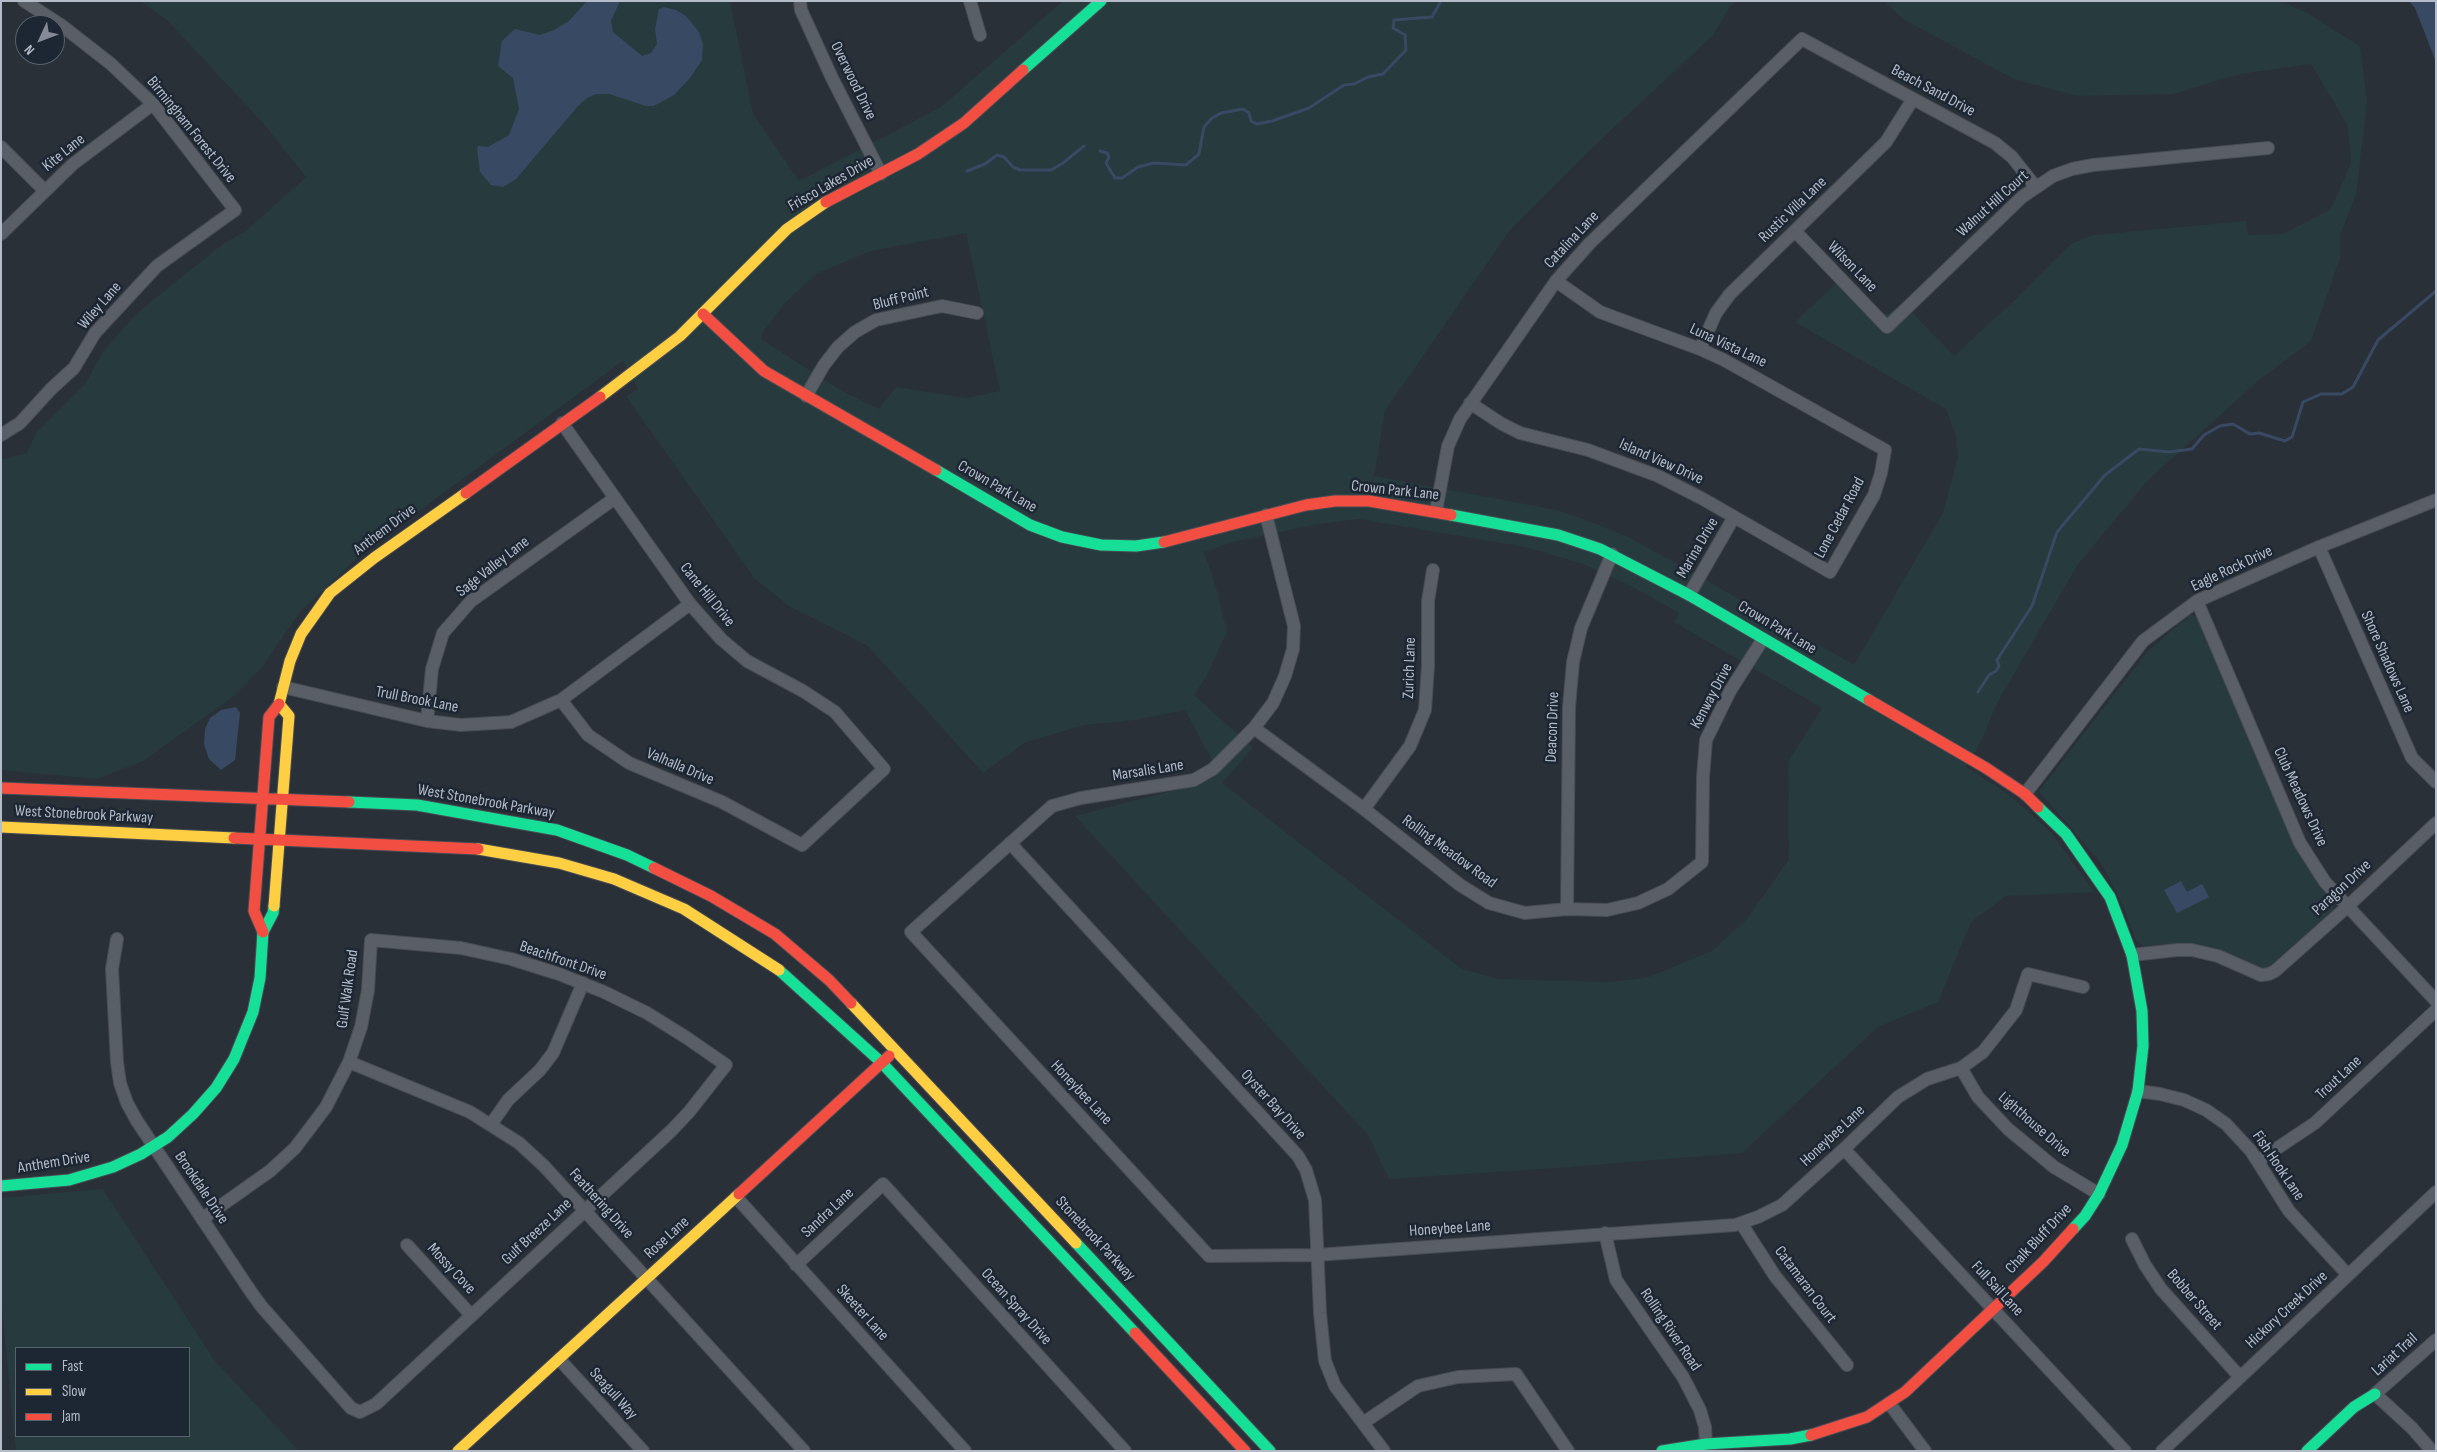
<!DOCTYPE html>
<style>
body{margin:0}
#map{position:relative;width:2437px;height:1452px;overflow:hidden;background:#2a3038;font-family:"Sofia Sans Condensed",sans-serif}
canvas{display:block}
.frame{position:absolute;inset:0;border:2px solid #b4bcc9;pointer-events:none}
.legend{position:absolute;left:15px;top:1347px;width:175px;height:90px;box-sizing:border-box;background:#1d2633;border:1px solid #59626f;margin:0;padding:6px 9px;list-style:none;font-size:15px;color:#b4bcc9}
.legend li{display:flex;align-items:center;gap:10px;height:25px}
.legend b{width:25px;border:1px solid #59626f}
.north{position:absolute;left:15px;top:15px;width:50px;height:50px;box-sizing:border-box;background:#1d2633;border:1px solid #59626f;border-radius:50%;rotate:227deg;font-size:14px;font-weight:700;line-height:20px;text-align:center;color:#b4bcc9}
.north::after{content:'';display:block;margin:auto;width:18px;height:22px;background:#848b96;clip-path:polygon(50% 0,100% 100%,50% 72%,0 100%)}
</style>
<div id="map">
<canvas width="2437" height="1452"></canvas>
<div class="frame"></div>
<ul class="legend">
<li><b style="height:6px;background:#16e098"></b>Fast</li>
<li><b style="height:6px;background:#ffcf43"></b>Slow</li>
<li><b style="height:6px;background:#f24e42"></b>Jam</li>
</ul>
<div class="north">N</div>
</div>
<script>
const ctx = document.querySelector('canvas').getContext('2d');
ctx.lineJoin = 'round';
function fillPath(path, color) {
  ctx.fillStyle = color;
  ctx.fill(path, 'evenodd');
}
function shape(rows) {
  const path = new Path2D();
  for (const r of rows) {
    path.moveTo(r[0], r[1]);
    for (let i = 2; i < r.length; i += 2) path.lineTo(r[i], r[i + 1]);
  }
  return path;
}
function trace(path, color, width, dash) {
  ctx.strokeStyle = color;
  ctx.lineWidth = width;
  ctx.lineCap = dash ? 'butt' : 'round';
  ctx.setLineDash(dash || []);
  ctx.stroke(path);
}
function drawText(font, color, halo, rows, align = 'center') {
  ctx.font = font + ' "Sofia Sans Condensed",sans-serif';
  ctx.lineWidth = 5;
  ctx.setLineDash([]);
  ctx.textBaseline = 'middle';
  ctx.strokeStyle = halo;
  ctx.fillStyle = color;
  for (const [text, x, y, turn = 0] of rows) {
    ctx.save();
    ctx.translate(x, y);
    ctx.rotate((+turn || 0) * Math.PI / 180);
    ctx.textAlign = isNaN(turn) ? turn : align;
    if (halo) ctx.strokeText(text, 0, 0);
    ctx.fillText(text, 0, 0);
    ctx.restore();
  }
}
fillPath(shape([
 [140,1,730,1,753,114,799,181,941,107,1063,1,1736,1,1729,8,1713,35,1589,151,1510,230,1385,411,1374,476,1557,510,1591,522,1626,536,1676,563,1854,665,1943,513,1958,457,1956,436,1946,409,1795,322,1846,274,1883,314,1888,314,1903,303,1954,356,2018,297,2071,244,2093,235,2246,221,2248,235,2283,234,2331,209,2351,163,2348,126,2311,64,2240,74,2173,94,2077,96,2014,79,1903,19,1884,1,2280,1,2307,13,2360,46,2367,102,2356,195,2340,235,2340,258,2311,341,2259,380,2148,480,2078,564,1996,705,1982,740,1966,767,2008,794,2051,832,2094,892,2006,896,1971,922,1938,1002,1878,1027,1742,1153,1570,1167,1389,1179,1368,1135,1075,816,1195,785,1218,771,1185,710,1135,720,1084,725,1024,743,983,773,868,646,789,606,755,579,626,396,638,389,623,361,363,552,300,612,262,667,234,696,143,761,97,779,1,770,1,460,27,453,36,433,86,383,102,353,137,313,224,243,246,231,306,177,264,124,167,20],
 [966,233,1000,391,967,398,896,387,879,409,842,391,761,339,763,332,784,304,816,274,871,251],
 [1359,519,1526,547,1583,564,1631,586,1679,613,1674,622,1822,708,1788,762,1789,859,1747,919,1712,951,1646,978,1609,982,1499,979,1462,969,1222,783,1253,748,1194,695,1206,677,1227,632,1215,584,1204,552,1233,542,1318,524],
 [2190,615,2197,616,2292,839,2303,860,2334,903,2333,910,2266,969,2208,948,2182,943,2146,946,2140,944,2135,939,2124,908,2101,863,2039,791,2148,651],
 [103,1189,214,1360,299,1451,16,1451,1,1299,1,1198],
 [16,1348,189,1348,189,1436,16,1436]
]), '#273a3e');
fillPath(shape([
 [587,1,620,1,611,21,613,32,642,56,651,53,657,44,655,29,659,9,664,7,676,10,686,16,699,32,703,44,702,60,690,78,674,95,654,106,646,106,609,94,596,94,587,98,578,106,516,179,503,187,491,185,480,172,477,148,478,146,488,147,509,135,519,109,513,78,498,66,502,41,515,29,540,35,554,30,569,21],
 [2409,1,2436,1,2436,62,2415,8],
 [236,707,240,713,235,760,221,770,209,759,204,744,205,729,210,718,221,710],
 [2181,881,2187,892,2202,884,2209,897,2177,913,2164,890]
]), '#384963');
trace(shape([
 [1100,151,1107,153,1109,157,1106,163,1115,178,1122,178,1138,167,1154,163,1186,165,1199,154,1204,127,1212,118,1221,113,1243,109,1249,113,1251,121,1257,124,1272,121,1309,108,1344,85,1354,84,1368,77,1383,74,1406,50,1405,35,1393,28,1394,20,1432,17,1441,1],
 [967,171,985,164,997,155,1004,157,1013,167,1020,170,1051,170,1063,163,1084,146],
 [1978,692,1989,675,1996,671,1999,666,1997,660,2032,606,2057,532,2105,475,2139,449,2169,452,2192,449,2204,435,2220,426,2233,424,2250,434,2259,433,2285,441,2292,437,2303,402,2321,394,2342,394,2353,387,2378,340,2436,291]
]), '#384963', 3);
const street = shape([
 [800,1,801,10,832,78,881,174],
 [970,1,980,35],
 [1,147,44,190],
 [1795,231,1887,327,2022,197,2053,176,2072,169,2093,165,2268,148],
 [1,234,73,164,153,104],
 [1700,349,1716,313,1730,294,1886,142,1913,99],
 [806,396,824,365,838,347,855,332,876,320,942,306,977,313],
 [1470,403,1502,424,1520,433,1588,450,1658,476,1703,499,1830,572,1874,495,1881,473,1885,450,1724,360,1700,349,1600,312,1556,281],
 [1,435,20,423,51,389,74,368,95,333,157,266,235,210,153,104,111,64,61,25,24,1],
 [1436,511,1448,446,1460,419,1556,281,1590,243,1802,39,1995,143,2012,157,2035,186],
 [1266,515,1294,626,1293,649,1285,676,1273,703,1254,728,1213,769,1194,780,1081,798,1052,806,911,932,1209,1256,1316,1255,1735,1225,1758,1217,1782,1205,1844,1149,1898,1097,1927,1079,1961,1068,1983,1052,2016,1010,2028,974,2083,987],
 [2319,547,2412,758,2436,782],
 [1689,595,1734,517],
 [2197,601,2300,843,2325,882,2436,1001],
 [283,687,427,721,461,725,511,722,561,700,690,604],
 [561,700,588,735,629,763,722,802,802,845,884,769,835,712,803,691,747,661,721,639,690,604,562,423],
 [427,721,432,669,443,633,471,601,615,498],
 [1254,728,1364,809,1460,885,1489,903,1525,913,1567,909,1607,910,1638,903,1668,889,1702,862,1703,777,1706,740,1730,691,1763,639],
 [2025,794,2143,641,2197,601,2319,547,2436,500],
 [1364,809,1410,746,1425,710,1428,666,1428,601,1433,570],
 [1010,843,1298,1156,1306,1170,1315,1200,1320,1313,1325,1361,1335,1386,1384,1451],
 [1567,909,1569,707,1573,662,1581,628,1612,554],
 [117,939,112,969,117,1062,120,1083,127,1103,137,1121,251,1292,262,1307,351,1408,360,1412,376,1404,671,1131,689,1112,726,1065,687,1038,647,1013,604,992,559,974,511,959,461,948,371,940,368,990,361,1027,349,1062,326,1107,295,1148,270,1171,202,1219],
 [2132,955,2177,950,2192,950,2218,956,2261,975,2269,974,2275,971,2347,907,2436,823],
 [349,1062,470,1112,519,1143,544,1166,804,1451],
 [1961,1068,1978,1097,2008,1129,2054,1167,2099,1194],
 [2138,1091,2160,1094,2184,1100,2206,1110,2226,1124,2251,1151,2289,1211,2348,1275],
 [492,1123,508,1100,540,1070,553,1053,583,983],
 [1844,1149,2125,1451],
 [2258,1161,2315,1123,2436,1010],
 [736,1197,965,1451],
 [1741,1223,1775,1276,1847,1365],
 [1605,1233,1616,1280,1683,1377,1700,1410,1705,1427,1706,1444],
 [2132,1239,2145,1265,2161,1289,2240,1377],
 [407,1245,471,1315],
 [796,1265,883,1184,1125,1451],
 [559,1359,643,1451],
 [1889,1403,1925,1451],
 [1363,1423,1418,1386,1458,1377,1516,1374,1568,1451],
 [2162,1451,2436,1192],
 [2432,1451,2412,1428,2375,1394,2436,1340]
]);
const fast = shape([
 [1023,70,1101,1],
 [936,470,1030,525,1062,537,1101,545,1136,546,1164,542],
 [1451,515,1558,535,1600,549,1689,595,1869,700],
 [349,802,417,805,557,830,627,855,654,868],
 [2038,807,2066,834,2110,897,2132,955,2142,1011,2143,1046,2138,1091,2122,1145,2099,1194,2085,1216,2073,1229],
 [779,970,882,1063,1135,1333],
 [1,1186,69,1180,113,1167,141,1154,168,1137,193,1114,216,1088,234,1059,253,1012,260,978,263,932,273,913,274,906],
 [1076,1243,1270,1451],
 [1662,1451,1706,1444,1790,1439,1811,1435],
 [2307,1451,2354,1407,2375,1394]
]);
const slow = shape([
 [600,397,680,336,787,229,826,202],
 [279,704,290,661,301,634,330,593,374,558,466,493],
 [1,827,234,838],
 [478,849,559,863,614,879,684,909,779,970],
 [274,906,289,716,279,704],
 [851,1003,1076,1243],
 [458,1451,739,1194]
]);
const jam = shape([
 [826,202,918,154,964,123,1023,70],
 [703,314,764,371,936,470],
 [466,493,600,397],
 [1164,542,1306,505,1335,501,1369,501,1451,515],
 [1869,700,1986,768,2025,794,2038,807],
 [1,788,349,802],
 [234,838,478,849],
 [654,868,711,896,775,934,829,980,851,1003],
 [263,932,254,911,269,717,279,704],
 [739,1194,889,1056],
 [1135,1333,1245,1451],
 [1811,1435,1867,1417,1905,1392,2043,1262,2073,1229]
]);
trace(street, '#484c53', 14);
trace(fast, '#484c53', 13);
trace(slow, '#484c53', 13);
trace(jam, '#484c53', 13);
trace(street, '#5a5e66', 12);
trace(fast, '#16e098', 11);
trace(slow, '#ffcf43', 11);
trace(jam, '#f24e42', 11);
drawText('16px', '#b4bcc9', '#1d2633', [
 ["Overwood Drive",853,81,64],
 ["Beach Sand Drive",1933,91,28],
 ["Birmingham Forest Drive",191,130,51],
 ["Kite Lane",64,153,-39],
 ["Frisco Lakes Drive",831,184,-30],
 ["Walnut Hill Court",1993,204,-42],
 ["Rustic Villa Lane",1793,210,-44],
 ["Catalina Lane",1572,240,-47],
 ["Wilson Lane",1852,267,46],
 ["Bluff Point",901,299,-14],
 ["Wiley Lane",100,306,-49],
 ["Luna Vista Lane",1728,346,25],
 ["Island View Drive",1661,462,24],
 ["Crown Park Lane",997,487,30],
 ["Crown Park Lane",1395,491,6],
 ["Lone Cedar Road",1840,518,-62],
 ["Anthem Drive",385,530,-37],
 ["Marina Drive",1698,548,-60],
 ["Sage Valley Lane",493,567,-38],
 ["Eagle Rock Drive",2232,569,-25],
 ["Cane Hill Drive",707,595,51],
 ["Crown Park Lane",1777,628,31],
 ["Shore Shadows Lane",2387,662,66],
 ["Zurich Lane",1410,668,-88],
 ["Kenway Drive",1712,696,-62],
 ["Trull Brook Lane",417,700,11],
 ["Deacon Drive",1553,727,-88],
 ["Valhalla Drive",680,767,23],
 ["Marsalis Lane",1148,771,-9],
 ["Club Meadows Drive",2300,797,65],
 ["West Stonebrook Parkway",486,802,10],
 ["West Stonebrook Parkway",84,815,3],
 ["Rolling Meadow Road",1449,852,36],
 ["Paragon Drive",2342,888,-43],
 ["Beachfront Drive",563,961,19],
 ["Gulf Walk Road",348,989,-82],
 ["Trout Lane",2339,1078,-43],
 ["Honeybee Lane",1081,1093,47],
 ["Oyster Bay Drive",1273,1105,48],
 ["Lighthouse Drive",2034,1125,41],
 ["Honeybee Lane",1833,1136,-43],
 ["Anthem Drive",54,1163,-9],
 ["Fish Hook Lane",2278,1166,56],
 ["Brookdale Drive",201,1188,56],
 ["Feathering Drive",601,1204,48],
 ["Sandra Lane",828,1213,-43],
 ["Honeybee Lane",1450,1229,-4],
 ["Gulf Breeze Lane",537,1232,-43],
 ["Rose Lane",667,1238,-42],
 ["Stonebrook Parkway",1095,1239,47],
 ["Chalk Bluff Drive",2039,1239,-47],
 ["Mossy Cove",451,1269,47],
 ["Catamaran Court",1805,1285,53],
 ["Full Sail Lane",1997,1289,47],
 ["Bobber Street",2194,1300,49],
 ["Ocean Spray Drive",1016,1307,48],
 ["Hickory Creek Drive",2287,1310,-43],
 ["Skeeter Lane",862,1313,48],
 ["Rolling River Road",1670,1330,56],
 ["Lariat Trail",2395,1355,-42],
 ["Seagull Way",613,1394,48]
]);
</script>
